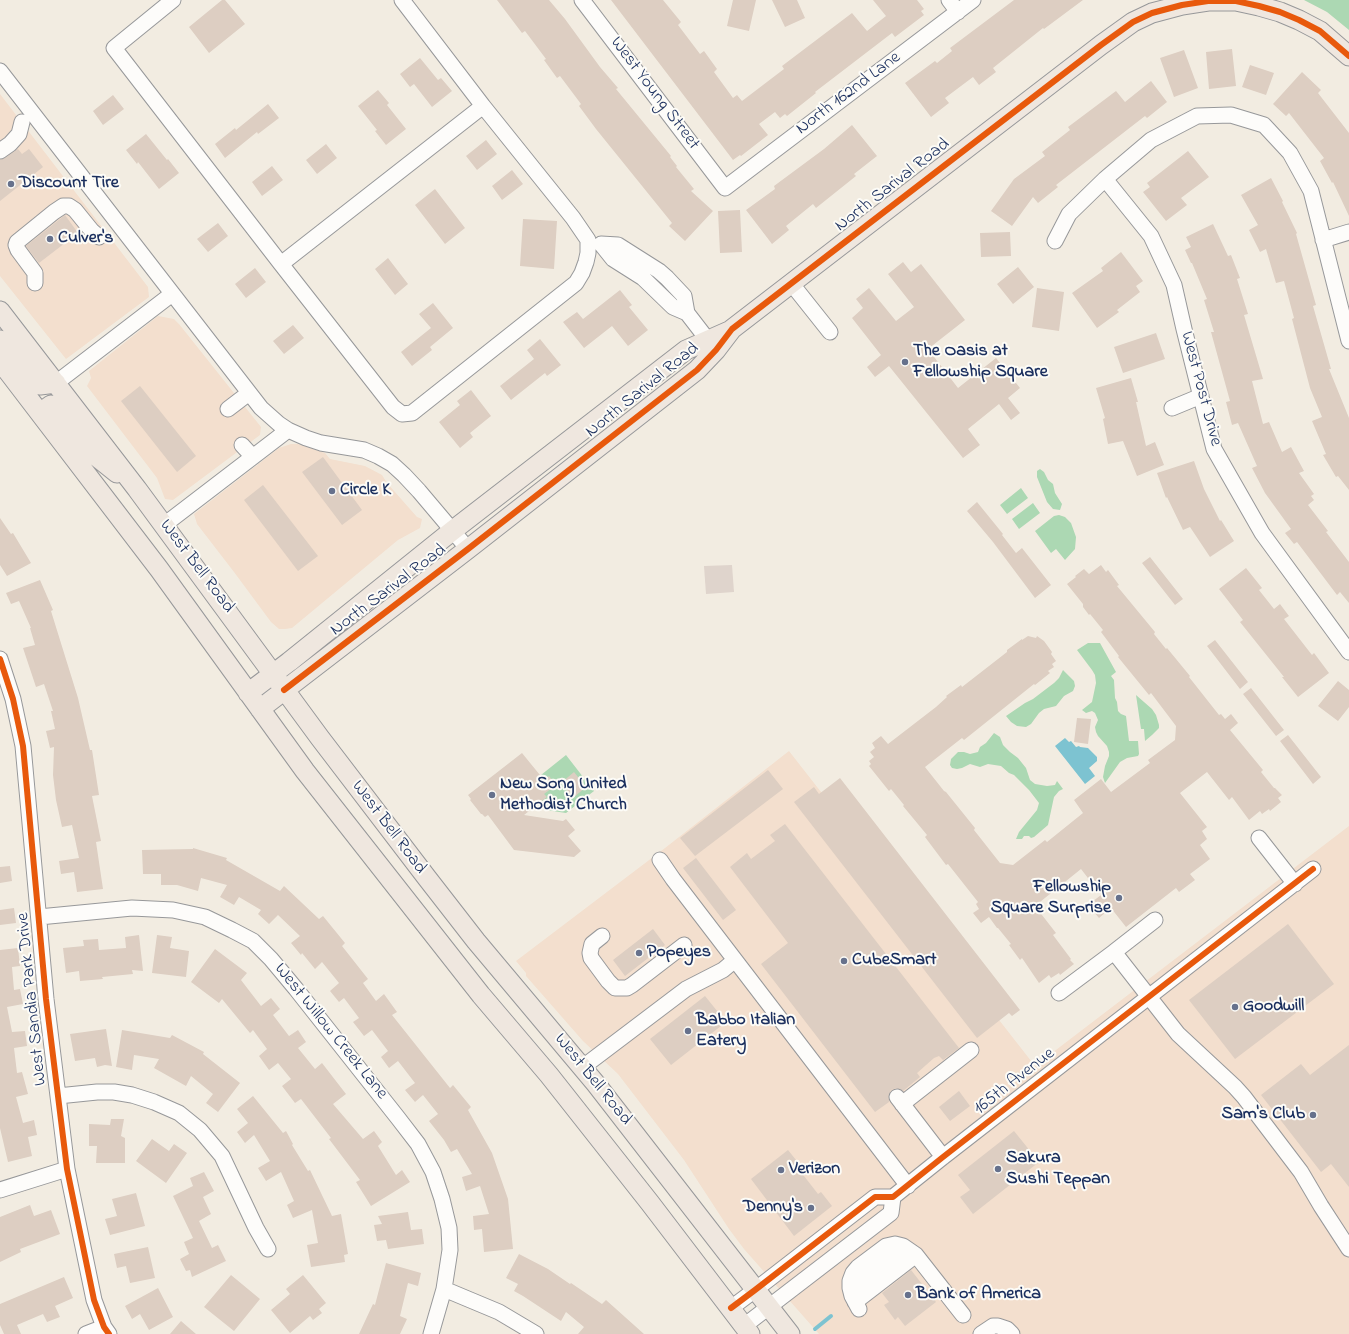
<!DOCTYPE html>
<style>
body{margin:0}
canvas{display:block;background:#f2ece1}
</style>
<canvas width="1349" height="1334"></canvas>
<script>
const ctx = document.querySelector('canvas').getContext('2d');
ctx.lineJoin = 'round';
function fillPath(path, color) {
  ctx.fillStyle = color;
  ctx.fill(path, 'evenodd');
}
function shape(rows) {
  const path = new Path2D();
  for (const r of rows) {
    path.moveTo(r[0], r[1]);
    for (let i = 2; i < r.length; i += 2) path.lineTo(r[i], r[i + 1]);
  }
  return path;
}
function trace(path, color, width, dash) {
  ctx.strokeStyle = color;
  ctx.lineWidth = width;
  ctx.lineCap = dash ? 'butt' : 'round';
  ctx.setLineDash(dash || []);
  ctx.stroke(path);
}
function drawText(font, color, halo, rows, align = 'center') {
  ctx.font = font + ' "Indie Flower",sans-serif';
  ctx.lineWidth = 4;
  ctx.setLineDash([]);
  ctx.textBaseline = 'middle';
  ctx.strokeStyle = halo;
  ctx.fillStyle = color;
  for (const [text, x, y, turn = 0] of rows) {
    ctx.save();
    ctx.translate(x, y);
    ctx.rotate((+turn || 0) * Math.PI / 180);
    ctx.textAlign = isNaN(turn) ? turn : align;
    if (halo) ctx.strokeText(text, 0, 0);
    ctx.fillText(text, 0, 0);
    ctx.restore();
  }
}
fillPath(shape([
 [0,94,148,287,149,297,66,359,0,276],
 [158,316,174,319,179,324,261,427,260,435,173,500,165,499,157,478,87,386,91,378,89,371],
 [291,444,298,444,325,453,330,459,365,466,382,475,387,483,417,517,422,519,420,528,398,540,292,628,285,629,279,629,271,622,234,572,197,524,194,514,279,448],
 [789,751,1035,1066,1349,826,1349,1334,819,1334,744,1249,729,1229,684,1160,618,1074,583,1041,526,976,526,973,516,961,665,848]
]), '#f3dfce');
fillPath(shape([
 [732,565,734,592,706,594,704,566]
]), '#dfd4cc');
fillPath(shape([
 [1304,0,1349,0,1349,30,1327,12],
 [1040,469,1044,472,1048,480,1053,484,1055,493,1062,504,1060,510,1053,509,1047,502,1037,477,1037,471],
 [1021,488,1028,498,1007,514,1000,505],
 [1033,503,1040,513,1019,529,1012,519],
 [1059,515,1065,517,1071,523,1076,537,1075,549,1065,560,1056,549,1051,553,1035,531,1054,516],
 [1088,643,1100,643,1116,672,1111,676,1114,680,1115,698,1117,702,1118,711,1121,714,1126,716,1129,741,1138,741,1139,754,1138,756,1127,758,1120,762,1105,783,1103,777,1105,766,1109,756,1109,752,1107,746,1098,736,1096,732,1095,727,1098,720,1095,713,1092,711,1086,713,1082,710,1092,702,1096,683,1095,675,1092,670,1077,650],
 [1063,670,1074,681,1075,686,1073,691,1064,696,1056,706,1044,709,1039,713,1031,724,1026,727,1017,726,1011,722,1006,716,1025,703,1033,699,1054,683,1059,678],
 [1136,695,1152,709,1156,715,1159,725,1159,728,1152,735,1145,741,1144,729,1141,729],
 [994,733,1000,737,1003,745,1010,752,1018,758,1026,768,1030,780,1035,784,1047,786,1055,785,1057,781,1063,789,1059,791,1054,797,1048,825,1034,837,1031,838,1029,836,1024,836,1022,839,1016,839,1019,832,1037,810,1039,803,1029,790,1014,775,1009,773,1001,766,988,764,980,767,970,764,962,768,957,769,952,768,950,765,951,759,958,752,964,752,970,754,978,752,980,747,986,743],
 [566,755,594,791,566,813,539,809,525,792,526,787]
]), '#acd8b3');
fillPath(shape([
 [1065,738,1069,742,1071,741,1076,747,1079,746,1080,747,1088,748,1097,757,1097,761,1089,768,1095,776,1085,784,1055,746]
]), '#7dc3d1');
trace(shape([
 [815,1329,831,1316]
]), '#7dc3d1', 4);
fillPath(shape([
 [222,0,225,0,245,24,209,53,189,27],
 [497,0,549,0,565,19,600,67,618,88,616,89,671,156,670,157,677,166,676,167,694,189,691,191,713,211,685,241,669,226,672,223,596,129,579,106,581,104,560,76,557,78,544,60,546,59,525,31,522,33],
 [611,0,663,0,681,22,678,25,700,54,704,51,717,69,714,72,733,98,737,95,742,101,784,69,782,66,852,13,867,31,886,16,873,0,917,0,924,9,921,11,924,15,895,37,892,33,815,92,816,93,787,116,785,114,780,118,775,112,759,124,768,135,741,156,740,155,733,160],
 [733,0,756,0,749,31,727,26],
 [772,0,797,0,805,18,785,27],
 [1014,0,1083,0,1044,29,1043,28,993,68,996,72,979,85,973,77,945,98,949,103,931,117,905,83,935,61,937,63,952,51,950,48],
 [1232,49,1236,86,1209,89,1206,52],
 [1184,50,1198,88,1174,97,1160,58],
 [420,58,438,80,441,78,452,91,432,107,414,84,410,87,400,74],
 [1250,65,1274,73,1266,95,1242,87],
 [1302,72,1321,90,1318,93,1349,133,1349,216,1333,182,1332,183,1320,161,1324,158,1289,113,1286,116,1273,104],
 [1151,81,1167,102,1147,118,1145,116,1056,185,1058,187,1038,203,1033,197,1012,226,991,211,1014,179,1045,156,1042,152,1070,130,1068,127,1116,91,1125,102],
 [378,90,389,103,387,105,406,129,386,145,375,131,377,130,358,106],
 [113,95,124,109,103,125,93,111],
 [268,104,279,118,258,134,257,132,225,158,215,144,235,128,236,130],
 [852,125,877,156,854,174,856,176,816,208,813,204,786,226,789,230,772,244,746,210,775,189,774,186,824,149],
 [146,134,167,160,168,159,179,173,159,189,138,162,137,164,126,150],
 [486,140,497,154,477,170,466,156],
 [326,144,337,158,317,174,306,160],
 [18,149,22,154,29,149,43,167,0,201,0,160,5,158],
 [1188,151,1209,177,1181,198,1187,205,1166,221,1143,192,1150,187,1147,183],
 [272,166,283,180,262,196,252,182],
 [512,170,523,184,502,200,492,186],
 [1271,178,1283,201,1282,202,1297,233,1296,234,1316,305,1313,306,1331,369,1329,369,1349,418,1349,490,1338,476,1336,477,1323,455,1326,454,1312,421,1322,417,1310,388,1292,319,1294,318,1284,281,1276,283,1266,249,1260,252,1249,230,1258,225,1241,195],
 [435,189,465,228,445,244,415,205],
 [740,210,742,252,720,253,718,211],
 [65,215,78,233,39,263,26,246],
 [523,219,557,221,554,269,520,266],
 [218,223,228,236,208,252,197,239],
 [1213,224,1228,256,1231,255,1240,278,1237,279,1248,314,1244,315,1263,379,1252,381,1263,424,1269,422,1282,452,1291,447,1304,471,1299,473,1314,494,1311,496,1314,500,1308,505,1328,531,1326,532,1349,562,1349,603,1340,592,1337,595,1297,542,1294,544,1285,533,1291,529,1265,493,1252,468,1257,466,1238,423,1232,425,1226,402,1230,401,1211,332,1214,332,1204,300,1207,299,1192,263,1191,263,1185,250,1191,247,1186,237],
 [1010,232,1011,256,981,257,980,233],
 [1121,252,1143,281,1136,286,1140,292,1117,310,1119,312,1097,328,1072,293,1103,271,1101,268],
 [388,258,408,284,395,295,375,269],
 [903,262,911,272,921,264,965,320,928,349,958,388,996,358,1020,388,1008,398,1020,413,1011,420,999,404,968,429,980,445,963,458,889,366,875,377,867,367,881,355,852,318,863,308,856,299,869,288,896,321,914,307,888,274],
 [1018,267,1034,287,1013,304,997,284],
 [255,268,266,282,246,298,235,284],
 [1037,288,1064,292,1059,331,1032,327],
 [620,290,632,305,629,307,648,330,628,346,612,326,584,348,563,322,577,312,583,319],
 [433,303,453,328,430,347,432,350,412,366,401,352,431,328,419,314],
 [293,325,304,338,284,354,273,341],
 [1156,333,1165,359,1123,373,1114,347],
 [540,339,561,365,547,376,545,373,511,400,500,386,534,359,527,350],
 [1131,378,1138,402,1136,402,1146,446,1155,442,1164,465,1137,476,1123,441,1108,444,1103,419,1105,418,1096,388],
 [140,386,196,456,177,472,121,401],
 [471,390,491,416,470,433,473,437,460,448,439,422,460,405,457,401],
 [323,457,362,510,342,525,302,472],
 [1194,461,1204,489,1220,521,1221,520,1234,541,1210,557,1190,527,1183,530,1167,497,1166,498,1157,473],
 [263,485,318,556,298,571,244,500],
 [977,502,1003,534,1002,535,1016,553,1022,548,1051,585,1035,598,993,542,967,511],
 [0,518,11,534,13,533,31,563,7,576,0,565],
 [1150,557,1183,599,1175,605,1142,563],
 [1101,565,1106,572,1108,570,1119,585,1117,586,1155,632,1154,634,1166,649,1167,648,1190,676,1189,677,1219,715,1221,714,1225,719,1231,714,1238,723,1230,730,1263,770,1261,772,1274,788,1275,788,1282,795,1278,798,1281,802,1270,811,1269,809,1262,814,1260,811,1249,820,1232,797,1229,800,1207,772,1180,793,1207,827,1202,831,1207,839,1200,845,1210,859,1190,874,1195,880,1179,892,1176,888,1126,927,1111,908,1099,918,1088,905,1101,895,1081,869,1035,906,1056,933,1053,935,1071,959,1070,960,1074,964,1060,975,1059,973,1051,978,1049,975,1039,983,1022,958,1020,960,1009,945,1011,944,998,928,997,928,989,917,981,923,973,913,979,909,976,904,978,902,948,864,946,865,925,837,927,835,903,806,904,805,891,789,889,791,869,766,871,764,869,761,874,757,870,752,875,748,872,743,881,736,888,744,936,707,947,697,946,696,961,685,962,687,1007,652,1007,650,1022,639,1022,640,1028,636,1036,638,1037,636,1044,641,1052,652,1051,654,1056,661,1052,664,1054,667,1048,671,1050,673,1035,685,1034,684,964,740,962,738,925,767,944,791,946,792,975,828,974,830,1000,863,1013,865,1045,840,1047,842,1083,813,1074,800,1101,779,1111,792,1150,763,1148,760,1175,740,1176,726,1151,693,1149,695,1118,657,1119,656,1101,632,1103,630,1090,614,1089,615,1083,607,1083,604,1067,584,1076,577,1075,576,1084,569,1089,574],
 [1246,568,1262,588,1259,590,1274,609,1280,604,1289,616,1284,619,1312,655,1314,653,1329,673,1298,697,1282,677,1284,677,1240,622,1243,620,1219,589],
 [40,580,53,610,51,611,78,698,90,750,92,750,99,795,92,796,101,841,96,842,103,889,77,892,74,872,61,874,59,861,79,858,72,825,62,827,56,800,53,775,54,747,50,748,46,731,55,729,51,711,53,711,44,684,36,687,23,648,35,645,30,628,31,628,19,601,11,604,6,593],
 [1215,640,1248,682,1240,689,1207,646],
 [1338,681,1349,690,1349,707,1338,721,1318,706],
 [1251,688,1284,730,1276,736,1243,694],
 [1077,718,1091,719,1088,744,1074,742],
 [1288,735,1321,777,1313,784,1280,741],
 [522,753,544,780,549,776,556,785,544,794,547,797,524,815,563,821,566,819,575,830,568,836,581,851,574,857,514,850,488,815,485,817,482,814,481,814,470,800,471,799,468,795],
 [768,770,783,789,695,856,680,838],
 [574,772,586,787,573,798,561,783],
 [840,778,1020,1010,1012,1016,1009,1013,977,1038,794,802,814,787,819,794],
 [785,824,959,1048,943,1060,939,1056,934,1058,917,1073,920,1077,903,1091,896,1088,891,1090,889,1094,889,1102,875,1112,761,964,788,943,730,867,747,853,751,859,775,841,770,835],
 [193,848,227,858,226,860,280,891,284,886,319,919,323,916,345,943,342,946,368,979,363,983,376,1001,384,994,397,1012,392,1015,450,1088,453,1085,471,1107,468,1110,492,1153,508,1199,513,1249,484,1252,482,1229,474,1230,473,1216,489,1214,480,1186,466,1191,462,1177,472,1174,457,1149,451,1152,444,1140,429,1121,438,1114,423,1095,415,1102,405,1090,415,1083,398,1061,389,1068,381,1057,388,1051,372,1030,364,1036,353,1022,359,1018,344,998,339,1002,330,991,339,983,322,962,315,969,302,953,301,955,291,943,300,936,278,915,269,924,258,914,261,910,239,897,234,905,220,897,227,885,201,878,198,891,177,885,161,885,161,874,143,874,142,850,193,849],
 [696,858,736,910,723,920,683,868],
 [10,866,12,881,0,883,0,867],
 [14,908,16,923,0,925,0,910],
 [1288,924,1334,984,1235,1059,1189,1000],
 [653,929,665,945,625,976,613,960],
 [139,935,143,971,132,970,133,974,102,977,103,979,80,981,79,971,66,973,63,948,84,946,83,940,98,939,99,950,126,948,125,937],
 [157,935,172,937,170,948,189,951,186,977,152,973],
 [18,948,20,966,12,967,14,990,20,989,23,1004,7,1007,12,1032,25,1031,27,1046,14,1048,17,1073,22,1072,28,1094,16,1097,23,1123,34,1120,37,1135,28,1137,32,1156,8,1162,0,1128,0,950],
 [215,949,247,973,241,980,261,1006,271,998,280,1009,273,1015,289,1036,298,1030,306,1042,298,1048,315,1069,322,1063,346,1094,333,1104,363,1139,374,1131,382,1142,378,1146,396,1175,402,1170,410,1182,371,1206,356,1182,360,1180,329,1139,331,1138,301,1099,295,1103,282,1086,291,1079,278,1063,269,1070,259,1056,267,1049,253,1030,250,1033,222,999,219,1003,191,982],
 [705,996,726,1022,671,1065,650,1039],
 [106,1029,112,1066,105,1065,97,1067,95,1058,75,1061,70,1034],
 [122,1030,170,1038,172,1035,204,1052,203,1054,240,1083,218,1112,206,1103,213,1094,191,1076,186,1086,154,1068,159,1059,134,1055,132,1070,116,1067],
 [1349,1045,1349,1187,1331,1164,1321,1172,1261,1095,1301,1064,1310,1075],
 [959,1091,970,1106,950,1121,939,1107],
 [253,1096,283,1133,286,1131,293,1144,292,1145,308,1171,310,1170,332,1216,341,1214,348,1254,344,1255,345,1262,311,1267,307,1245,318,1243,312,1210,293,1218,287,1205,294,1201,281,1172,266,1181,258,1168,270,1161,254,1135,245,1143,237,1132,248,1123,237,1109],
 [111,1119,124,1119,121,1136,125,1138,125,1163,96,1163,97,1146,89,1146,89,1124,110,1125],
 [1014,1131,1039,1162,973,1214,960,1197,970,1190,958,1175],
 [152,1139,169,1151,174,1144,187,1153,166,1183,136,1161],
 [788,1150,800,1165,797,1167,818,1194,821,1192,832,1206,794,1236,751,1179],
 [204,1172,214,1191,203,1197,211,1214,199,1221,212,1248,218,1245,226,1261,192,1277,190,1270,186,1271,180,1259,189,1254,184,1242,193,1238,173,1196,193,1186,190,1178],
 [136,1193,145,1226,110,1235,105,1219,117,1216,112,1199],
 [30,1205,34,1216,51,1210,60,1234,20,1249,21,1252,0,1262,0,1217],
 [408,1212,411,1230,422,1229,424,1244,388,1249,386,1240,377,1241,374,1225,382,1224,378,1216],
 [148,1247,155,1278,130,1283,126,1266,117,1268,114,1254],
 [519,1254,548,1269,570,1284,571,1283,602,1304,606,1300,644,1334,578,1334,584,1327,566,1312,561,1321,523,1296,514,1291,518,1284,506,1278],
 [386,1263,421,1273,418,1286,408,1283,400,1316,407,1319,400,1334,359,1334,373,1304,375,1305],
 [911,1270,936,1302,905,1326,898,1317,895,1320,884,1305,889,1302,882,1293],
 [231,1275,260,1299,234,1331,204,1307],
 [303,1275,326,1303,319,1309,322,1313,313,1320,310,1316,290,1333,271,1310,290,1294,286,1289],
 [64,1277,73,1298,55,1306,60,1317,47,1322,43,1314,17,1325,21,1334,4,1334,0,1325,0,1304],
 [158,1288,173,1317,149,1330,140,1314,132,1319,125,1306],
 [181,1321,196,1334,170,1334]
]), '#ddcec2');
const minor = shape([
 [173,0,114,48,281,264,393,407,402,414,412,413,576,283,582,273,586,262,588,253,588,240,573,218,483,106,402,0],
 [582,0,725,188,973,0],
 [949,0,958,12],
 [0,71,261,408,279,424,288,430,306,438,321,443,364,450,378,456,392,464,404,475,419,491,468,549],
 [0,151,10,144,19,134,22,122],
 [1105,179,1151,236,1174,285,1184,329,1214,449,1262,533,1349,652],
 [1323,240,1349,232],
 [1055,241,1069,214,1105,179,1151,140,1197,116,1231,115,1264,125,1290,153,1311,191,1349,341],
 [281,264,483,106],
 [35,283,35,273,18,250,16,245,17,242,54,212,63,206,69,206,75,210,92,231,99,237],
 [791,283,830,332],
 [687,313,684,296,667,278,659,271,618,245,601,244,613,259,643,278,673,307,687,313,714,348],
 [56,383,172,294],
 [1172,408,1201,396],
 [228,409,249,393],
 [242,445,253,457],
 [164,525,288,430],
 [0,659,13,699,23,746,46,999,67,1169,94,1300,104,1327,109,1334],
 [1259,838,1295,884],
 [660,860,673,879,908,1186],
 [39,917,132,908,173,910,205,917,232,930,253,941,271,959,296,989,398,1118,418,1144,433,1172,442,1199,449,1228,450,1250,444,1289,431,1334],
 [602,936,592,944,590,953,591,958,608,981,615,988,627,988,632,985,684,945],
 [1114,952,1178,1034,1235,1087,1244,1097,1301,1172,1321,1206,1349,1249],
 [1059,993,1114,952,1155,920],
 [583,1067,686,989,723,970,735,960],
 [58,1096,97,1092,114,1092,132,1095,154,1102,179,1113,200,1130,222,1156,256,1228,268,1249],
 [897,1097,943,1157],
 [902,1104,971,1050],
 [0,1190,67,1169],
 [850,1288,903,1246],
 [444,1289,499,1312,536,1334],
 [855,1302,916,1255],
 [731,1308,755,1290,875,1197,893,1197,943,1157,1313,869],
 [859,1309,852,1296,850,1288,850,1281,853,1273,858,1267,886,1246,895,1244,903,1246,916,1255,963,1315],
 [744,1326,891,1213,893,1197],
 [86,1334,104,1327],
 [981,1334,993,1326,998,1326,1007,1329,1012,1334]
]);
const major = shape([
 [0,311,137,489,320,738,427,878,476,941,596,1084,790,1334],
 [0,340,35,384,40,385,56,383],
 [0,361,159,569,305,771,481,995,549,1075,650,1203,750,1334],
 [40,413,51,405,56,407,92,453,117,473],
 [248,693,289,662,452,531,686,350,729,331],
 [260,709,468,549,697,370,716,350,732,329,1101,45,1133,22,1152,13,1182,5,1208,1,1236,1,1259,6,1280,12,1299,20,1320,31,1349,56]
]);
trace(minor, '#97989a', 17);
trace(major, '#97989a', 21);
trace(minor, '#fdfcfa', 15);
trace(major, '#efe7df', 19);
trace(shape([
 [0,659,13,699,23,746,46,999,67,1169,94,1300,104,1327,109,1334],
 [284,690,468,549,697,370,716,350,732,329,1101,45,1133,22,1152,13,1182,5,1208,1,1236,1,1259,6,1280,12,1299,20,1320,31,1349,56],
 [731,1308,755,1290,875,1197,893,1197,943,1157,1313,869]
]), '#e8590c', 6);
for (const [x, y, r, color] of [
 [11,184,4,"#66718c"],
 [50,239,4,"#66718c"],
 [905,362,4,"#66718c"],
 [332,491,4,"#66718c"],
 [492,795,4,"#66718c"],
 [1119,898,4,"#66718c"],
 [639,953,4,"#66718c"],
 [844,961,4,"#66718c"],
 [1235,1007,4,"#66718c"],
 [688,1031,4,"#66718c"],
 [1313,1115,4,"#66718c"],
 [998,1169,4,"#66718c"],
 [781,1170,4,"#66718c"],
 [811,1208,4,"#66718c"],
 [908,1295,4,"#66718c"]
]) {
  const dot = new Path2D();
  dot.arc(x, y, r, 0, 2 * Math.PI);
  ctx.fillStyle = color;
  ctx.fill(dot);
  trace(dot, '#fdfcf7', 1.5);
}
drawText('18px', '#1b2f5e', '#fdfcf7', [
 ["West Young Street",654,94,53],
 ["North 162nd Lane",849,94,-37],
 ["North Sarival Road",893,186,-38],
 ["West Post Drive",1200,389,75],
 ["North Sarival Road",643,391,-39],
 ["West Bell Road",196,567,53],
 ["North Sarival Road",389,591,-37],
 ["West Bell Road",388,828,53],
 ["West Sandia Park Drive",33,999,-96],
 ["West Willow Creek Lane",330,1032,51],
 ["West Bell Road",592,1080,51],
 ["165th Avenue",1015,1082,-38]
]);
drawText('bold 18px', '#1b2f5e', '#fdfcf7', [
 ["Discount Tire",19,184],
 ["Culver's",58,239],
 ["The Oasis at",913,352],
 ["Fellowship Square",913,373],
 ["Circle K",340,491],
 ["New Song United",500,785],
 ["Methodist Church",500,806],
 ["Fellowship",1111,888,"right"],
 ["Square Surprise",1111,909,"right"],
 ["Popeyes",647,953],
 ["CubeSmart",852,961],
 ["Goodwill",1243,1007],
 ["Babbo Italian",696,1021],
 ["Eatery",696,1042],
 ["Sam's Club",1305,1115,"right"],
 ["Sakura",1006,1159],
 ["Sushi Teppan",1006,1180],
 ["Verizon",789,1170],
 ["Denny's",803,1208,"right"],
 ["Bank of America",916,1295]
], 'left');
</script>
